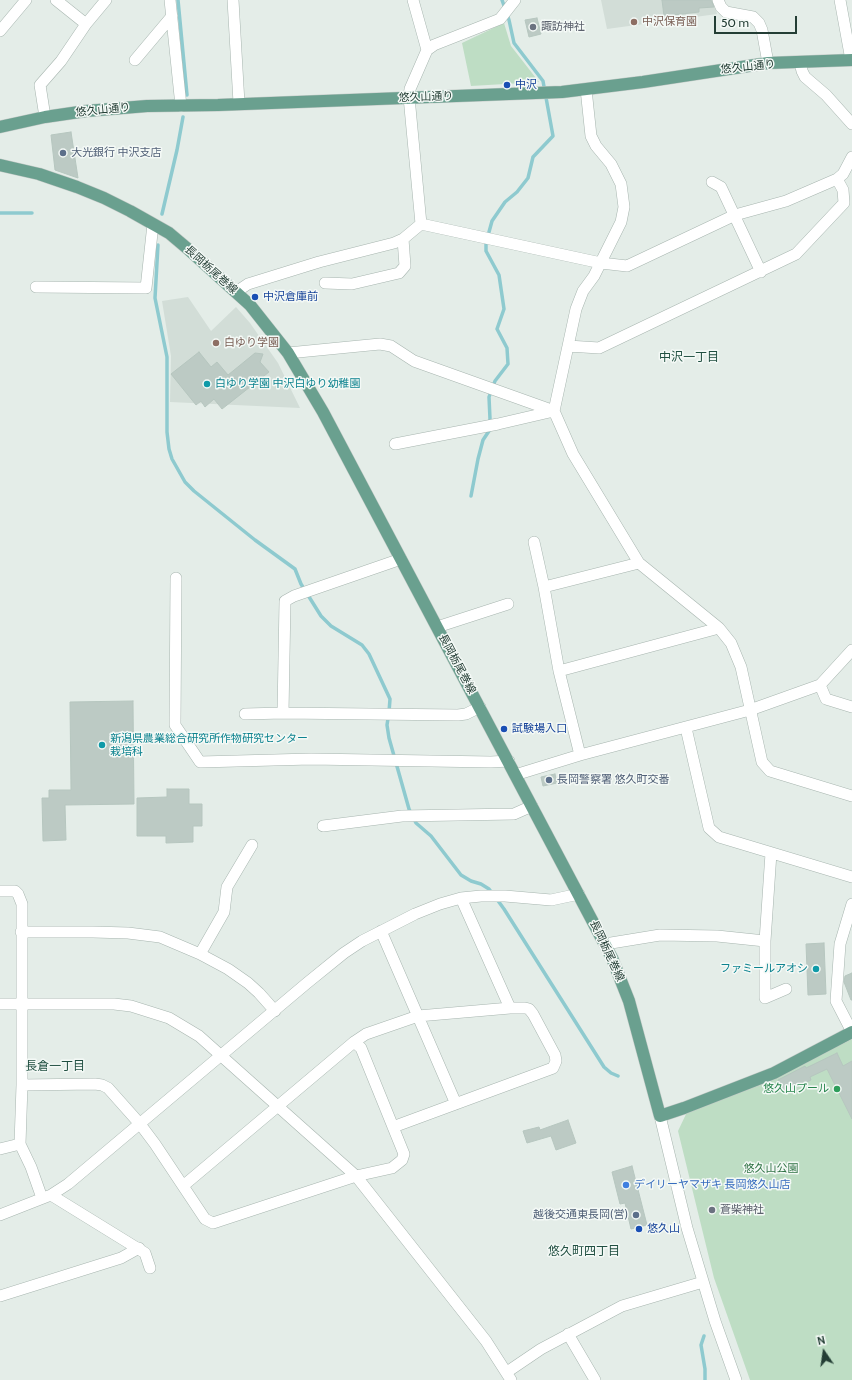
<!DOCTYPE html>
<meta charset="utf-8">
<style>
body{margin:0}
#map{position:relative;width:852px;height:1380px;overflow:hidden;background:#e4ede8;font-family:Cabin,sans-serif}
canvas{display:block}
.north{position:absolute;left:804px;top:1332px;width:40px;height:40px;-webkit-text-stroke:3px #f4f9f6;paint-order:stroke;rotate:347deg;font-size:11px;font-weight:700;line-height:16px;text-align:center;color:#243e35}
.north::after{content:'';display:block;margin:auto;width:14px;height:18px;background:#243e35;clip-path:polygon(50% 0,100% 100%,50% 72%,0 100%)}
.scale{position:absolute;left:714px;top:16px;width:83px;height:18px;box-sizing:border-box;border:2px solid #243e35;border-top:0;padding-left:5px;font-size:12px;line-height:14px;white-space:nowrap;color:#243e35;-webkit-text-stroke:3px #f4f9f6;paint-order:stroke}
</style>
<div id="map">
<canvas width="852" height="1380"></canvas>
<div class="north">N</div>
<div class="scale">50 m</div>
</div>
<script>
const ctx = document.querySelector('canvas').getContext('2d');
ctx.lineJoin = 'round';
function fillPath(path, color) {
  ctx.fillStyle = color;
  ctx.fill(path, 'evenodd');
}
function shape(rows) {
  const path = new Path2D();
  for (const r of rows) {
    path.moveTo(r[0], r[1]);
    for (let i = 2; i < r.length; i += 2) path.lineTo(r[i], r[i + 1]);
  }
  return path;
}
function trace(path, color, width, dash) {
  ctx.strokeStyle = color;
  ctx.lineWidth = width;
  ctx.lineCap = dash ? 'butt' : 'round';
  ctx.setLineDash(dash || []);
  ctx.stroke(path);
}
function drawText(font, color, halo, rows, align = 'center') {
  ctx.font = font + ' Cabin,"Noto Sans JP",sans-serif';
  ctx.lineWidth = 3;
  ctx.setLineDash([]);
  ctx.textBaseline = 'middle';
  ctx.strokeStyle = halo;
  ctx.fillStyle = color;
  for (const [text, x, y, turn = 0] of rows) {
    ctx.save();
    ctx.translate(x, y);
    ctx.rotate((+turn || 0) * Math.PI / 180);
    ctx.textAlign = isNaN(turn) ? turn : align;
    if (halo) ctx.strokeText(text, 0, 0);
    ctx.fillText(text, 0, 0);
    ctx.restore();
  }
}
fillPath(shape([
 [601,0,713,0,717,14,607,29],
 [188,297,211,331,236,307,250,323,278,363,300,408,170,402,171,356,162,301]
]), '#d2ddd7');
fillPath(shape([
 [504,23,511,46,539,82,471,86,462,43],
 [852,1039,852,1380,750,1380,714,1278,678,1131,688,1110,760,1085]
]), '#beddc4');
trace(shape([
 [178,0,187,95],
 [0,213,32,213],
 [162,214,177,150,183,117],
 [158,245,155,298,167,357,167,432,169,449,172,459,185,482,194,491,255,540,295,569,301,584,321,616,331,626,362,645,369,654,390,699,389,712,387,725,389,738,409,809,416,823,431,836,461,875,471,881,481,884,489,889,492,893],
 [471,496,478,459,483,440,489,431,490,419,489,397,495,381,508,364,507,348,497,329,504,309,499,275,486,251,486,243,492,221,505,202,517,192,528,178,533,157,553,136,543,81,514,43,509,20,502,0],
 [496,898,504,909,604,1067,611,1073,618,1076],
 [704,1336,701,1345,705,1369,705,1380]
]), '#8ecacf', 3.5);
const building = shape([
 [662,0,711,0,714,7,699,8,699,12,664,16,662,0],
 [537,18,541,34,529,37,525,20,537,18],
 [71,132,78,178,55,170,51,135,71,132],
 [199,352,211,367,217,362,228,375,255,353,263,354,260,362,269,372,222,409,214,399,205,407,201,401,196,405,171,374,199,352],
 [133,701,134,804,65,805,66,840,43,841,42,798,49,798,49,790,71,790,70,702,133,701],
 [555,774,557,783,543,786,541,777,555,774],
 [167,789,189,789,189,804,202,804,202,826,193,826,193,842,166,843,166,836,137,836,137,798,167,797,167,789],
 [824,943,826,994,808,995,806,944,824,943],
 [852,973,852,1000,851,1000,844,982,845,976,852,973],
 [837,1053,843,1066,852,1061,852,1119,827,1069,810,1077,811,1080,784,1093,778,1080,805,1066,806,1068,837,1053],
 [568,1120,576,1143,556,1150,551,1136,527,1143,523,1131,539,1127,540,1130,568,1120],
 [632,1166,647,1225,631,1229,625,1203,620,1204,612,1172,632,1166]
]);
fillPath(building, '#bccac4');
trace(building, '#b6c6bf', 1);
const minor = shape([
 [170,0,181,106],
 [233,0,239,103],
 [413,0,427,50],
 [718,0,721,7,726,12,753,17,759,23,762,30,768,63],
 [840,0,851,60],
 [86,24,106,0],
 [0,31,26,0],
 [135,60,172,16],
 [800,63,802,71,805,77,826,95,852,124],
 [45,117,40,85,61,61,86,24,56,0],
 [712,182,721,187,761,272],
 [421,224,601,263,627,266,735,215,786,201,837,179,843,174,852,157],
 [421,224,409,97,410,89,427,50,434,45,500,19,515,0],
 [325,283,352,284,399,273,405,266,403,239],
 [36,287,146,288,153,224],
 [236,292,248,284,319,262,394,243,403,239,421,224],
 [568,346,599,348,796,254,844,203,843,190,837,179],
 [288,353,380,344,391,346,414,361,554,411,573,454,639,563,719,628,731,643,741,667,762,762,770,771,852,796],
 [395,444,498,424,554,411,576,309,583,291,594,276,621,222,624,207,621,184,611,164,596,146,591,136,586,89],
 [534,542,544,587],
 [176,578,175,725,200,762,311,759,491,762,509,761],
 [437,627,508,604],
 [559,671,719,628],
 [820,685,826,699,852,707],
 [283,713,285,601,294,596,401,559],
 [245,714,283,713,458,715,466,714,480,707],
 [686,728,709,828,719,837,852,877],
 [580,755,559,671,544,587,639,563],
 [515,775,580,755,750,710,820,685,852,650],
 [323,826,402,816,514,814,532,806],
 [0,891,15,891,18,894,22,904,22,1085,20,1144,31,1167,42,1198],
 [461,898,510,1008],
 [852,904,840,944,836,1001,852,1032],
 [381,931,456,1104],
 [21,932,93,932,128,933,160,937,200,954,228,969,248,983,259,993,275,1011],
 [765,941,765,998,786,989],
 [605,944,660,935,717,936,765,941,771,853],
 [200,954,224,912,227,887,252,845],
 [0,1004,114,1004,131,1006,169,1018,199,1036,356,1176,486,1341,511,1380],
 [22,1085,95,1084,102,1085,108,1088,140,1124,155,1144,205,1219,213,1223,356,1176,392,1168,402,1160,404,1154,361,1048,354,1042],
 [660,1116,687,1228,715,1321,736,1380],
 [0,1149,20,1144],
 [183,1186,354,1042,366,1034,418,1016,510,1008,525,1008,529,1009,533,1014,555,1055,556,1061,553,1068,393,1127],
 [51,1195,145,1253,150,1268],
 [0,1215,51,1195,68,1184,307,983,344,953,362,941,415,914,440,904,461,898,481,896,505,896,551,900,579,894],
 [0,1296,121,1258,139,1248],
 [568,1334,595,1380],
 [507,1372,541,1349,622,1306,703,1282]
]);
const major = shape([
 [0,127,45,117,86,111,147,106,218,105,562,92,643,82,768,63,852,60],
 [0,165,39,174,77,187,104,198,130,211,169,233,188,249,250,305,288,353,323,412,612,958,629,1001,660,1116,684,1108,774,1073,852,1032]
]);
trace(minor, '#a7b5af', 12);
trace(major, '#c2c9c6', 13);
trace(minor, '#fff', 11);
trace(major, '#6aa08f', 12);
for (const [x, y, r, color] of [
 [634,22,4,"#8d6e63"],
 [533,27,4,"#6b7280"],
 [507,85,4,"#1a4fb4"],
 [63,153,4,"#5c6f8a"],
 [255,297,4,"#1a4fb4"],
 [216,343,4,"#8d6e63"],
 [207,384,4,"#0f9aa8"],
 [504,729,4,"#1a4fb4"],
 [102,745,4,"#0f9aa8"],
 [549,780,4,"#5c6f8a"],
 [816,969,4,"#0f9aa8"],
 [837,1089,4,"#2e9e5b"],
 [626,1185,4,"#3f7fe0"],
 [712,1210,4,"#6b7280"],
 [636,1215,4,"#5c6f8a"],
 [639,1229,4,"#1a4fb4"]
]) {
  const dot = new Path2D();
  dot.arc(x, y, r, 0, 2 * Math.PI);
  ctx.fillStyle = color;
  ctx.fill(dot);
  trace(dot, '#f4f9f6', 1.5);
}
drawText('11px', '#785e54', '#f4f9f6', [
 ["中沢保育園",642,22],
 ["白ゆり学園",224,343]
], 'left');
drawText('11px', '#5b616d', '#f4f9f6', [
 ["諏訪神社",541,27],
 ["蒼柴神社",720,1210]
], 'left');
drawText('11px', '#243e35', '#f4f9f6', [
 ["悠久山通り",748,67,-6],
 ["悠久山通り",426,97,-2],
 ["悠久山通り",103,110,-6],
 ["長岡栃尾巻線",211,270,42],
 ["長岡栃尾巻線",457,664,62],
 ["長岡栃尾巻線",607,951,65]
]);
drawText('11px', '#164399', '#f4f9f6', [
 ["中沢",515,85],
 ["中沢倉庫前",263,297],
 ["試験場入口",512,729],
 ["悠久山",647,1229]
], 'left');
drawText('11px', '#4e5e75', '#f4f9f6', [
 ["大光銀行 中沢支店",71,153],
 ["長岡警察署 悠久町交番",557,780],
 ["越後交通東長岡(営)",628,1215,"right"]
], 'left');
drawText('11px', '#0d838f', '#f4f9f6', [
 ["白ゆり学園 中沢白ゆり幼稚園",215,384],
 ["新潟県農業総合研究所作物研究センター",110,739],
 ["栽培科",110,752],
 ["ファミールアオシ",808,969,"right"]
], 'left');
drawText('11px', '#27864d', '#f4f9f6', [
 ["悠久山プール",829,1089]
], 'right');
drawText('11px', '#307345', '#f4f9f6', [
 ["悠久山公園",771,1169]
]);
drawText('11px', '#366cbe', '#f4f9f6', [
 ["デイリーヤマザキ 長岡悠久山店",634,1185]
], 'left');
drawText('12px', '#204f41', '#f4f9f6', [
 ["中沢一丁目",689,357],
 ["長倉一丁目",55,1066],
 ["悠久町四丁目",584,1251]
]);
</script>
